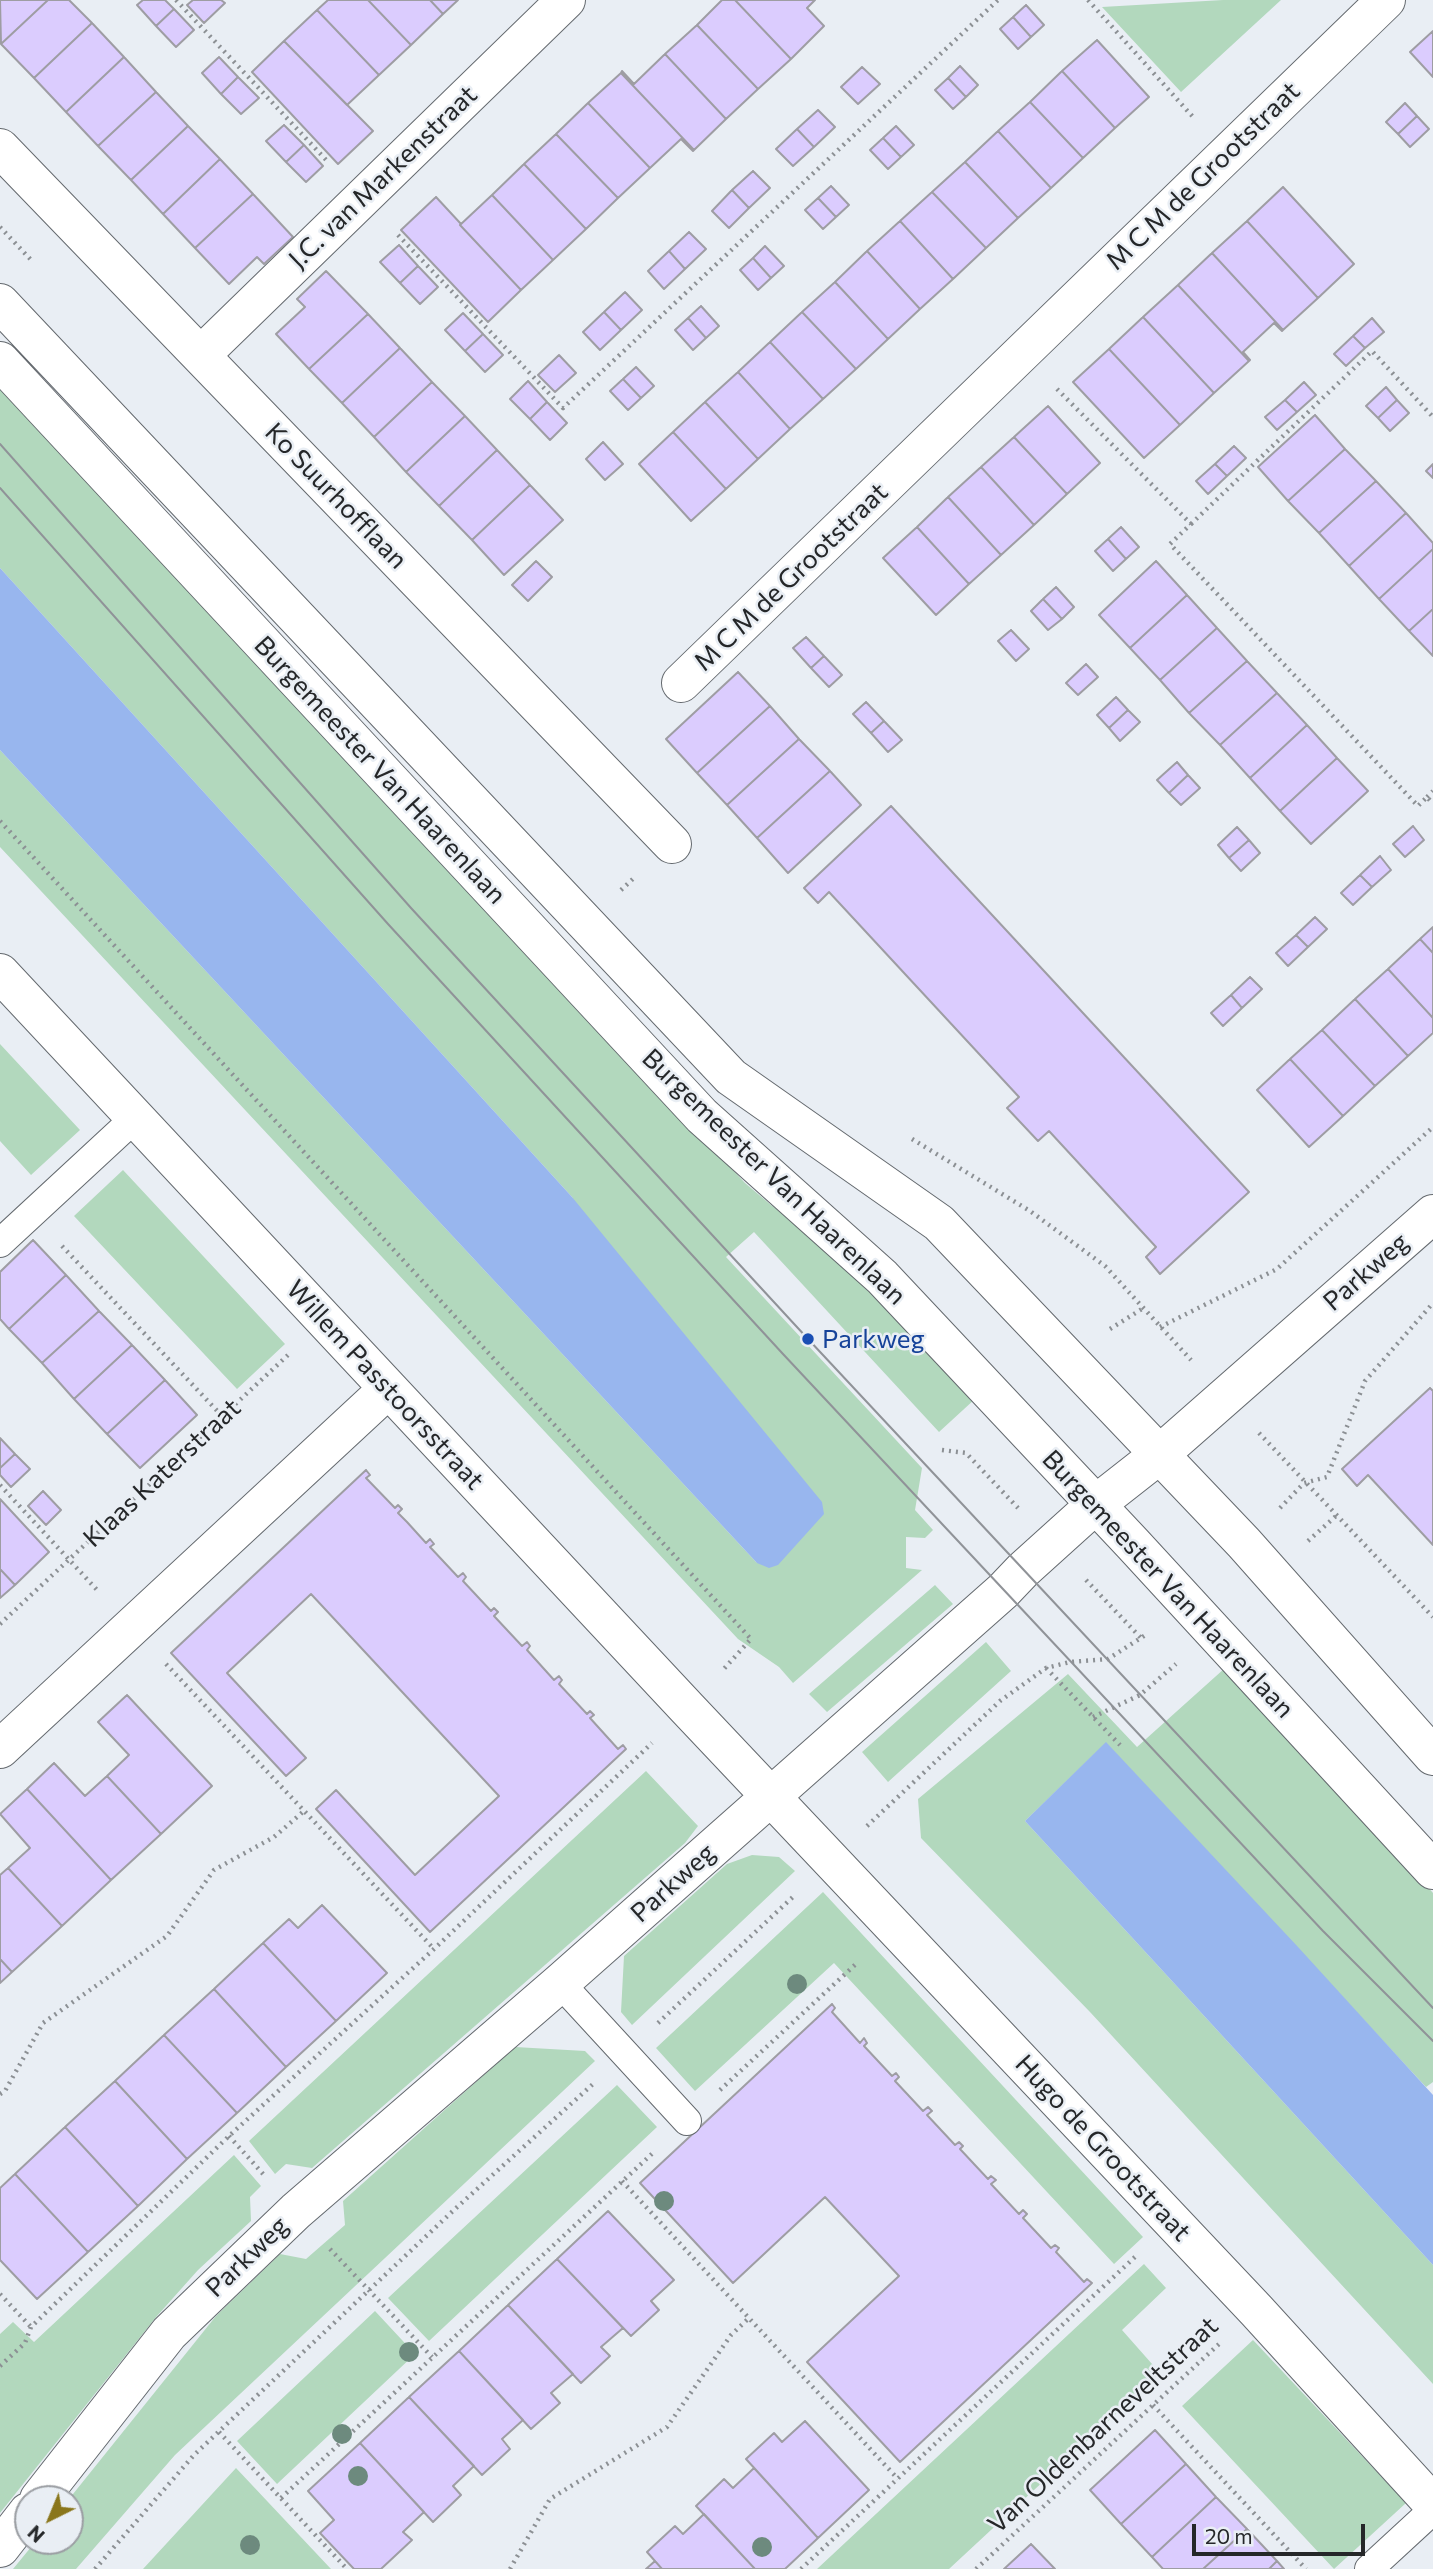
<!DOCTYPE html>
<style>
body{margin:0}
#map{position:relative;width:1433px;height:2569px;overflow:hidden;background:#e9eef4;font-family:Commissioner,sans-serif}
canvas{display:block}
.north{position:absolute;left:14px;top:2485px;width:70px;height:70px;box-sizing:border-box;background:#e9eef4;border:2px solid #9b9ea3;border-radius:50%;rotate:223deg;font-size:19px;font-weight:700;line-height:28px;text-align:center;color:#252729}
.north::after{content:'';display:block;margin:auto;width:24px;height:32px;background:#8a761b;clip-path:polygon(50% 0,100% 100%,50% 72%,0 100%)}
.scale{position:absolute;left:1192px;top:2524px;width:173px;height:32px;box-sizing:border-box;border:4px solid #252729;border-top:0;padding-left:9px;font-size:21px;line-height:24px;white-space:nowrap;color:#252729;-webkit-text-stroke:5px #e9eef4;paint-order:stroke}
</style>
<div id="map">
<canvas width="1433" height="2569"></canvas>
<div class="north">N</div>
<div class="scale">20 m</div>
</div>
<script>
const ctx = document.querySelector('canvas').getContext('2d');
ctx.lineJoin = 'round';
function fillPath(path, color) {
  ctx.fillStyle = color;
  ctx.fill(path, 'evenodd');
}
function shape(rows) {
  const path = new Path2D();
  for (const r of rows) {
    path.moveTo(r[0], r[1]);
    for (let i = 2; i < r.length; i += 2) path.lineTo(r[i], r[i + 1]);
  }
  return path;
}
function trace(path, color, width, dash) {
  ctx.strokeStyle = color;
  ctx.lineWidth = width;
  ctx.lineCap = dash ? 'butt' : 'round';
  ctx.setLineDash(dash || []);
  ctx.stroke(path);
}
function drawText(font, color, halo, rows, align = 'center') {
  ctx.font = font + ' Commissioner,sans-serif';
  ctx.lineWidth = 5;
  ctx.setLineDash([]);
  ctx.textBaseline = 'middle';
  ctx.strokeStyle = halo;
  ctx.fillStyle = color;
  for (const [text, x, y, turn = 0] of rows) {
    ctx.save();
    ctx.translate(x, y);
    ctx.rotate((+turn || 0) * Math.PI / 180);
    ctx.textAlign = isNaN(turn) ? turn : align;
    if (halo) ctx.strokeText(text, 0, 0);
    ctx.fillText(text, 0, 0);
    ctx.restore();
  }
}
fillPath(shape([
 [1223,0,1281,0,1181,92,1102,7],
 [0,381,745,1183,771,1205,820,1239,975,1399,939,1432,754,1232,726,1257,922,1468,915,1510,933,1530,925,1538,906,1537,906,1568,922,1570,793,1683,779,1667,738,1639,0,847,0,750,757,1563,572,1197,0,568],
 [0,1044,80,1130,31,1175,0,1141],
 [123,1170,285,1344,237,1389,74,1216],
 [935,1585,953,1604,827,1712,809,1694],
 [986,1642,1011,1671,888,1782,862,1752],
 [1225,1668,1386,1839,1433,1893,1433,2082,1426,2087,1106,1743,1025,1821,1433,2265,1433,2384,1090,2012,921,1838,918,1799,1068,1674,1137,1747],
 [646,1771,698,1826,685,1843,312,2168,286,2164,275,2174,249,2141],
 [752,1855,779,1857,795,1871,632,2025,621,2012,624,1956,727,1864],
 [823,1892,1143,2237,1114,2264,834,1963,695,2091,656,2048],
 [515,2047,585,2051,595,2061,175,2455,76,2569,13,2569,36,2541,70,2541,69,2499,216,2316,280,2254,306,2259,345,2225,343,2201],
 [617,2085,657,2127,429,2341,388,2298],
 [234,2155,261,2186,250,2197,251,2221,198,2270,157,2316,0,2513,0,2334,13,2322,34,2342],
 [1144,2264,1166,2288,1122,2330,1160,2373,949,2569,817,2569],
 [375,2311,415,2354,277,2484,237,2441],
 [1253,2340,1406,2503,1334,2569,1182,2406],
 [236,2468,331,2569,143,2569]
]), '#b2d8bd');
fillPath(shape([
 [0,568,572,1197,822,1502,824,1514,778,1565,769,1568,757,1563,0,750],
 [1106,1742,1298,1947,1433,2095,1433,2265,1025,1821]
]), '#98b6ee');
const building = shape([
 [0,0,48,0,1,44,0,0],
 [48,0,69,0,92,23,34,78,1,44,48,0],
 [143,0,165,0,174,9,156,26,137,5,143,0],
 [193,0,221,0,225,3,204,23,187,5,193,0],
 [328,0,368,0,411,45,379,75,317,10,328,0],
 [368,0,430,0,443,14,411,45,368,0],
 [430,0,458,0,443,14,430,0],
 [722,0,735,0,791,59,758,89,697,25,722,0],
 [735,0,815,0,807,8,824,26,791,59,735,0],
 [1026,5,1044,25,1031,37,1013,17,1026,5],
 [174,9,194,30,176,47,156,26,174,9],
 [317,10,379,75,347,105,284,41,317,10],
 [1013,17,1031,37,1018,49,1000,29,1013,17],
 [92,23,124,57,66,112,34,78,92,23],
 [697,25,758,89,726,119,665,54,697,25],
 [1433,31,1433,77,1410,52,1433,31],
 [1097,40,1149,97,1115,128,1062,71,1097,40],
 [284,41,373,131,338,164,252,72,284,41],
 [665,54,726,119,694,150,621,73,622,71,634,84,665,54],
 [124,57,156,92,98,146,66,112,124,57],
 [219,57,238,77,221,94,202,73,219,57],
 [960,66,978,85,966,97,948,78,960,66],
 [862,67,880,84,858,104,841,87,862,67],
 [1062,71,1115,128,1083,158,1030,102,1062,71],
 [621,73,694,150,693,151,681,139,650,168,588,103,621,73],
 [238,77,259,98,241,114,221,94,238,77],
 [948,78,966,97,953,109,935,90,948,78],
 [156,92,188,126,131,180,98,146,156,92],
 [1030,102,1083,158,1051,188,998,131,1030,102],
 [588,103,650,168,618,198,556,134,588,103],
 [1405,103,1417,116,1398,134,1386,122,1405,103],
 [818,110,835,127,814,147,797,129,818,110],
 [1417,116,1429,129,1410,147,1398,134,1417,116],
 [284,125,304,145,286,162,266,141,284,125],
 [188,126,220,159,163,214,131,180,188,126],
 [896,126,914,145,901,157,883,138,896,126],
 [797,129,814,147,793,166,776,149,797,129],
 [998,131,1051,188,1018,218,965,162,998,131],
 [556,134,618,198,586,229,524,164,556,134],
 [883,138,901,157,888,169,870,150,883,138],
 [304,145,323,166,306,182,286,162,304,145],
 [220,159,253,194,195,248,163,214,220,159],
 [965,162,1018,218,986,248,932,192,965,162],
 [524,164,586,229,553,260,492,195,524,164],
 [753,171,770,188,749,208,732,190,753,171],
 [831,186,849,205,836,217,818,198,831,186],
 [1283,187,1354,264,1318,298,1247,221,1283,187],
 [732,190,749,208,729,228,712,211,732,190],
 [932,192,986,248,953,279,900,221,932,192],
 [253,194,293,237,264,264,257,257,229,284,195,248,253,194],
 [492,195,553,260,521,290,460,225,492,195],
 [436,197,461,224,460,225,521,290,488,322,401,230,436,197],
 [818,198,836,217,823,229,805,210,818,198],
 [900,221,953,279,920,309,867,251,900,221],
 [1247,221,1318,298,1283,330,1212,253,1247,221],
 [689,232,706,249,685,269,669,251,689,232],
 [399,245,418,266,400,283,380,262,399,245],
 [765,246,784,266,771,278,753,258,765,246],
 [669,251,685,269,664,289,648,271,669,251],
 [867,251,920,309,888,339,835,282,867,251],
 [1212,253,1283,330,1282,331,1274,323,1243,352,1250,360,1249,361,1178,285,1212,253],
 [753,258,771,278,758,290,740,270,753,258],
 [418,266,438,287,420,304,400,283,418,266],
 [326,271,368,314,309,369,276,334,305,307,297,299,326,271],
 [835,282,888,339,856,369,802,312,835,282],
 [1178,285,1249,361,1214,393,1143,317,1178,285],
 [625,292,642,310,621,330,604,312,625,292],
 [701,306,719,326,706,338,688,318,701,306],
 [604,312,621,330,600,350,583,332,604,312],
 [802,312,856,369,823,399,770,342,802,312],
 [463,313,483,334,465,351,445,330,463,313],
 [368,314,400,348,342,403,309,369,368,314],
 [1143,317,1214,393,1180,425,1109,349,1143,317],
 [688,318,706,338,693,350,675,330,688,318],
 [1372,318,1384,332,1365,348,1353,336,1372,318],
 [483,334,503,355,485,372,465,351,483,334],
 [1353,336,1365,348,1346,366,1334,354,1353,336],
 [770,342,823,399,790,429,738,372,770,342],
 [400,348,432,382,374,437,342,403,400,348],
 [1109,349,1180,425,1144,458,1073,382,1109,349],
 [559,355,576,373,555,392,538,375,559,355],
 [636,367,654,386,641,398,623,379,636,367],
 [738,372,790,429,758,459,705,402,738,372],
 [623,379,641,398,628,410,610,391,623,379],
 [528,381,547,402,530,419,510,399,528,381],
 [432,382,465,416,406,472,374,437,432,382],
 [1304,382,1316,395,1297,412,1285,400,1304,382],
 [1386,387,1397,400,1378,418,1366,406,1386,387],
 [1285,400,1297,412,1277,430,1265,417,1285,400],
 [1397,400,1409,413,1390,431,1378,418,1397,400],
 [547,402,567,423,550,440,530,419,547,402],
 [705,402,758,459,726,489,673,432,705,402],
 [1048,406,1100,463,1067,494,1014,437,1048,406],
 [1315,415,1345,449,1288,501,1258,467,1315,415],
 [465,416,497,450,439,506,406,472,465,416],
 [673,432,726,489,691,521,639,464,673,432],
 [1014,437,1067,494,1034,525,981,467,1014,437],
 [603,442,623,464,605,480,586,459,603,442],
 [1234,446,1246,458,1227,476,1215,464,1234,446],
 [1345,449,1376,481,1319,533,1288,501,1345,449],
 [497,450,530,485,472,540,439,506,497,450],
 [1215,464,1227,476,1208,494,1196,481,1215,464],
 [1433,464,1433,478,1426,471,1433,464],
 [981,467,1034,525,1001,555,948,497,981,467],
 [1376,481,1406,513,1349,566,1319,533,1376,481],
 [530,485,563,520,504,575,472,540,530,485],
 [948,497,1001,555,969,584,917,527,948,497],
 [1406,513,1433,543,1433,549,1379,599,1349,566,1406,513],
 [917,527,969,584,936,615,883,558,917,527],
 [1121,527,1139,547,1126,559,1108,539,1121,527],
 [1108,539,1126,559,1113,571,1095,551,1108,539],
 [1433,549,1433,609,1409,631,1379,599,1433,549],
 [536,561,552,577,528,601,512,585,536,561],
 [1156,561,1187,595,1130,648,1099,615,1156,561],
 [1056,587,1074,607,1062,619,1043,599,1056,587],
 [1187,595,1217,628,1160,680,1130,648,1187,595],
 [1043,599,1062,619,1048,630,1031,611,1043,599],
 [1433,609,1433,656,1409,631,1433,609],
 [1217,628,1247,661,1189,713,1160,680,1217,628],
 [1011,630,1029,649,1016,661,998,641,1011,630],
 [806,637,824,656,811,668,793,648,806,637],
 [824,656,842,675,829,687,811,668,824,656],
 [1247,661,1277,693,1220,745,1189,713,1247,661],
 [1086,664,1098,677,1078,695,1066,683,1086,664],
 [738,672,770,706,697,773,666,739,738,672],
 [1277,693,1307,725,1250,778,1220,745,1277,693],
 [1116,697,1128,710,1109,728,1097,715,1116,697],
 [866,702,884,721,871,733,853,714,866,702],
 [770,706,799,739,727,805,697,773,770,706],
 [1128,710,1140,722,1120,741,1109,728,1128,710],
 [884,721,902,740,888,752,871,733,884,721],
 [1307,725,1337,758,1280,811,1250,778,1307,725],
 [799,739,830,771,757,838,727,805,799,739],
 [1337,758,1368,791,1311,844,1280,811,1337,758],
 [1177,762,1188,775,1169,793,1157,780,1177,762],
 [830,771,861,805,788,873,757,838,830,771],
 [1188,775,1200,788,1181,805,1169,793,1188,775],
 [891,806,1249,1192,1160,1274,1146,1257,1156,1247,1049,1131,1038,1141,1007,1108,1019,1097,829,892,818,903,804,888,891,806],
 [1413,826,1424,840,1405,857,1393,844,1413,826],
 [1237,827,1249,840,1229,858,1218,845,1237,827],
 [1249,840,1260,853,1241,871,1229,858,1249,840],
 [1380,856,1391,870,1372,887,1360,875,1380,856],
 [1360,875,1372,887,1353,905,1341,893,1360,875],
 [1315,917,1327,929,1308,947,1296,935,1315,917],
 [1433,927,1433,953,1420,939,1433,927],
 [1296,935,1308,947,1288,966,1276,953,1296,935],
 [1420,939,1433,953,1433,1018,1388,969,1420,939],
 [1388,969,1433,1018,1433,1033,1408,1056,1355,999,1388,969],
 [1250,977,1262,989,1242,1008,1231,995,1250,977],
 [1231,995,1242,1008,1223,1026,1211,1013,1231,995],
 [1355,999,1408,1056,1375,1086,1322,1030,1355,999],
 [1322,1030,1375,1086,1343,1116,1290,1059,1322,1030],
 [1290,1059,1343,1116,1309,1147,1257,1090,1290,1059],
 [33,1240,66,1275,9,1329,0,1319,0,1272,33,1240],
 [66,1275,99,1311,42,1363,9,1329,66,1275],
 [99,1311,132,1345,74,1399,42,1363,99,1311],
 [132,1345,165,1380,107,1434,74,1399,132,1345],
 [165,1380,197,1415,140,1468,107,1434,165,1380],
 [1430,1388,1433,1391,1433,1545,1368,1475,1357,1486,1342,1469,1430,1388],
 [0,1438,15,1454,0,1468,0,1438],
 [15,1454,30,1469,11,1487,0,1475,0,1468,15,1454],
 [366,1470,370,1475,366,1478,395,1508,398,1505,402,1509,398,1513,407,1522,426,1543,430,1539,434,1544,430,1547,458,1577,463,1573,466,1577,463,1581,491,1611,494,1608,498,1612,494,1616,522,1646,527,1642,530,1646,527,1650,554,1680,559,1676,562,1680,559,1684,587,1714,590,1711,594,1715,590,1718,618,1749,623,1745,626,1749,430,1932,316,1809,336,1790,415,1875,499,1796,311,1594,227,1673,306,1758,286,1776,171,1653,366,1470],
 [43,1491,61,1510,46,1525,28,1506,43,1491],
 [0,1499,49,1552,15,1585,0,1569,0,1499],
 [0,1569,15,1585,0,1598,0,1569],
 [127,1695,212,1786,161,1834,107,1776,129,1755,98,1722,127,1695],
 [54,1763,85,1796,107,1776,161,1834,111,1880,27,1789,54,1763],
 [27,1789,111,1880,62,1926,8,1868,30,1848,0,1814,27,1789],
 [8,1868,62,1926,12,1972,0,1959,0,1875,8,1868],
 [322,1905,387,1973,336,2021,263,1943,289,1919,298,1928,322,1905],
 [263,1943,336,2021,286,2067,214,1989,263,1943],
 [0,1959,12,1972,0,1983,0,1959],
 [214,1989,286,2067,237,2113,164,2035,214,1989],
 [832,2004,835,2008,832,2012,860,2043,864,2038,867,2043,864,2046,892,2076,896,2073,899,2077,895,2081,923,2111,928,2107,932,2111,927,2115,955,2145,959,2142,963,2146,960,2149,988,2179,991,2176,996,2180,991,2184,1019,2214,1023,2210,1027,2214,1023,2218,1051,2248,1055,2245,1059,2248,1056,2252,1084,2282,1087,2279,1092,2283,900,2462,807,2362,899,2276,825,2197,733,2283,640,2183,832,2004],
 [164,2035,237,2113,187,2159,115,2081,164,2035],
 [115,2081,187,2159,138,2206,65,2127,115,2081],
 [65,2127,138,2206,88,2252,15,2174,65,2127],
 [15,2174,88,2252,37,2299,0,2260,0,2188,15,2174],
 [608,2211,674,2280,651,2301,659,2310,631,2336,557,2259,608,2211],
 [557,2259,623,2328,601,2347,610,2356,581,2383,508,2305,557,2259],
 [508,2305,573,2374,551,2393,560,2403,531,2429,459,2351,508,2305],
 [459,2351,523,2420,502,2439,510,2449,482,2475,409,2397,459,2351],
 [409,2397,474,2466,453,2486,461,2495,433,2522,360,2443,409,2397],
 [805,2421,869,2490,818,2538,746,2459,774,2433,782,2442,805,2421],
 [1155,2430,1186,2464,1121,2524,1090,2490,1155,2430],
 [360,2443,424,2512,403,2532,412,2540,381,2569,354,2569,320,2533,334,2520,308,2491,360,2443],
 [1186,2464,1216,2497,1152,2557,1121,2524,1186,2464],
 [754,2468,818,2538,785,2569,755,2569,696,2506,724,2479,733,2488,754,2468],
 [1216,2497,1247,2529,1203,2569,1163,2569,1152,2557,1216,2497],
 [704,2514,755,2569,662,2569,647,2552,675,2526,683,2534,704,2514],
 [1247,2529,1277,2561,1269,2569,1203,2569,1247,2529],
 [1031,2544,1055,2569,1004,2569,1031,2544],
 [655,2561,662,2569,646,2569,655,2561],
 [1277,2561,1284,2569,1269,2569,1277,2561]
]);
fillPath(building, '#dbccfe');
trace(building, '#9e9da3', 2);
const service = shape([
 [0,1243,135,1118],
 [560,1983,687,2121],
 [1369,2569,1433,2510]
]);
const minor = shape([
 [0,148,672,844],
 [201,355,566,0],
 [681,683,1386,0],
 [0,973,688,1709,1256,2310,1433,2504],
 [0,1749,388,1389],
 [39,2499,169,2333,296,2211,560,1983,1003,1591,1023,1570,1095,1505,1160,1454,1433,1214],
 [0,2548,28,2512]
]);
const secondary = shape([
 [0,303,731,1077,939,1223,1244,1543,1433,1756],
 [0,361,702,1116,882,1277,1133,1544,1433,1870]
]);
trace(service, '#64696e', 30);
trace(minor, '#64696e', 40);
trace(secondary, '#64696e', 40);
trace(shape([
 [176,0,329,163],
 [1088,0,1193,117],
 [0,227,33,262],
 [398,235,563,408,998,0],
 [1057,389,1191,524,1170,544,1418,806,1427,797,1433,804],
 [1191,524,1372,351,1433,417],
 [1427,797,1433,791],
 [0,821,751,1639,722,1671],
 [621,890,635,877],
 [912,1139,1030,1211,1105,1266,1191,1360],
 [62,1246,222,1416],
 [1160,1327,1277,1269,1433,1127],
 [1110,1329,1145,1307],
 [1259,1433,1433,1617],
 [942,1450,966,1453,1018,1508],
 [0,1485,98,1591],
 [1280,1508,1304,1483,1327,1477,1365,1381,1433,1303],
 [1308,1541,1336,1516],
 [1086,1580,1141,1638],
 [0,1624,288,1355],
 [166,1664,434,1949],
 [1046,1668,1120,1745],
 [1093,1717,1140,1695,1176,1664],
 [867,1826,1000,1701,1046,1668,1070,1662,1108,1659,1147,1634],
 [658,2023,795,1895],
 [720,2090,857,1963],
 [0,2094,5,2091,43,2023,167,1936,214,1870,274,1837,304,1811],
 [229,2136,264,2175],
 [622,2181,898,2479],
 [330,2249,432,2357],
 [0,2294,31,2327],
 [0,2366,25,2343,31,2327,229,2136,434,1949,652,1743],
 [1153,2405,1306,2569],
 [219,2432,347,2569],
 [281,2498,655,2151],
 [95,2569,194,2455,455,2209,593,2084],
 [510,2569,550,2499,667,2427,731,2335,749,2318],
 [801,2569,1136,2256],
 [976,2569,1219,2344]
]), '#8c9094', 4.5, [2, 5]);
trace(service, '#fff', 28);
trace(minor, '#fff', 38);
trace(secondary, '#fff', 38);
trace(shape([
 [0,444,411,908,808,1339,1433,2008],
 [0,488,388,924,783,1354,1323,1931,1433,2041]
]), '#909398', 2);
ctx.fillStyle = '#6d8a7e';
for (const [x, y] of [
 [797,1984],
 [664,2201],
 [409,2352],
 [342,2434],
 [358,2476],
 [250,2545],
 [762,2547]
]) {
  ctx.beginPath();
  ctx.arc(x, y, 10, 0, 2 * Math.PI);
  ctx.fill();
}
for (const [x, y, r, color] of [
 [808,1339,7,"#1a4fb4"]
]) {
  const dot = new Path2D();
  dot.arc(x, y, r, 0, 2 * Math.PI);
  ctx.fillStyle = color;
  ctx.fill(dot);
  trace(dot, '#e9eef4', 2.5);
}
drawText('26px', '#252729', '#e9eef4', [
 ["M C M de Grootstraat",1203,176,-44],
 ["J.C. van Markenstraat",383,177,-44],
 ["Ko Suurhofflaan",336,496,46],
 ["M C M de Grootstraat",791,577,-44],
 ["Burgemeester Van Haarenlaan",380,770,47],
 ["Burgemeester Van Haarenlaan",774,1177,44],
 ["Parkweg",1366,1272,-41],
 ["Willem Passtoorsstraat",385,1385,47],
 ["Klaas Katerstraat",162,1473,-43],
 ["Burgemeester Van Haarenlaan",1168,1584,47],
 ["Parkweg",673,1883,-42],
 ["Hugo de Grootstraat",1103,2148,47],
 ["Parkweg",247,2257,-44],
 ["Van Oldenbarneveltstraat",1103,2425,-43]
]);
drawText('26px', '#164399', '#e9eef4', [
 ["Parkweg",822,1339]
], 'left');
</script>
